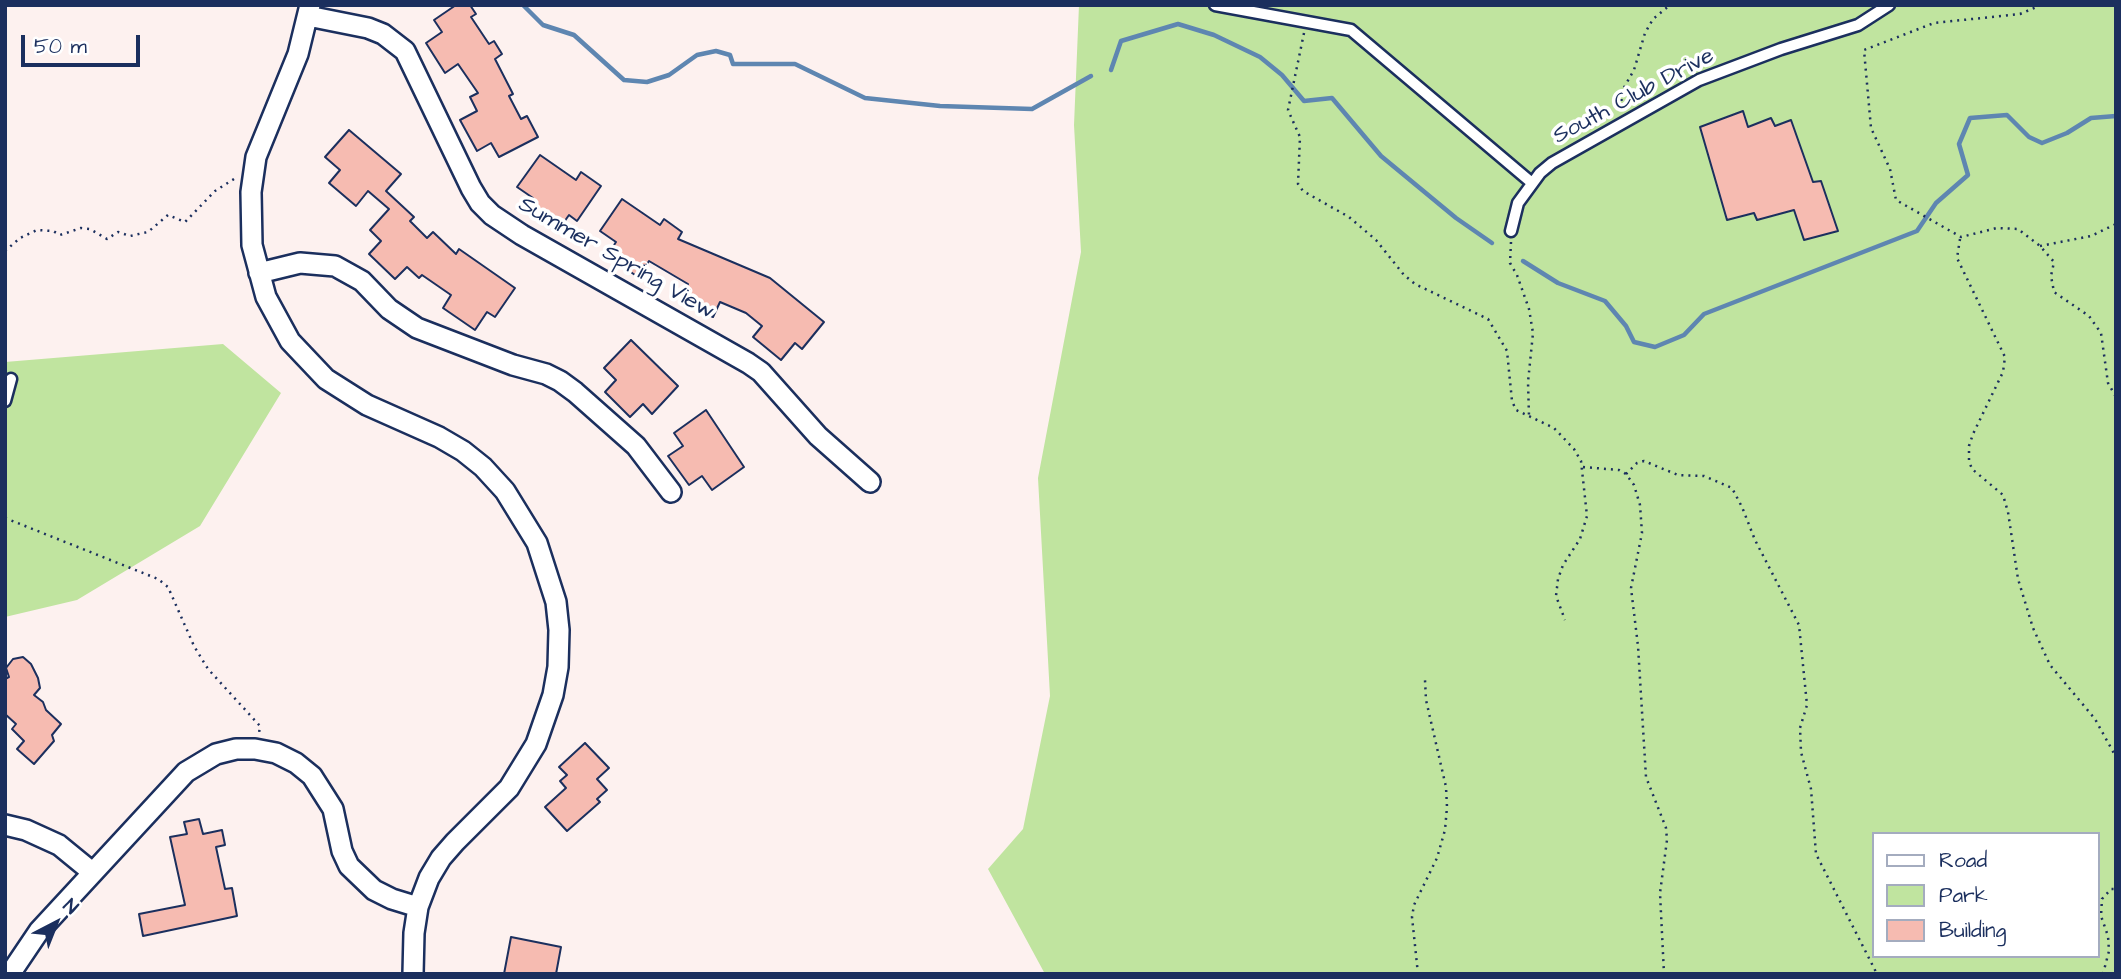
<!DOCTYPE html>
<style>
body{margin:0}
#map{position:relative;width:2121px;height:979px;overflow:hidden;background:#fdf1ef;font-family:"Architects Daughter",sans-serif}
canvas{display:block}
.frame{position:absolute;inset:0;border:7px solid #1b2f5e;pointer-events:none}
.legend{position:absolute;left:1872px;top:832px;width:228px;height:126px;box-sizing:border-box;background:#fff;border:2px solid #a4acbf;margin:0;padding:9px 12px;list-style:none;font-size:21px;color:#1b2f5e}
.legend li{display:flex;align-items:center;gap:14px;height:35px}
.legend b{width:35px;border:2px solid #a4acbf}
.north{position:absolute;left:21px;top:888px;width:70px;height:70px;-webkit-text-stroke:5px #fff;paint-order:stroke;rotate:42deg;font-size:19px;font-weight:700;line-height:28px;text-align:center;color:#1b2f5e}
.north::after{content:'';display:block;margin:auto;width:24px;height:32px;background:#1b2f5e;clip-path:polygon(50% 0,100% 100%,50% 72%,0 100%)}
.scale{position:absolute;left:21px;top:35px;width:119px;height:32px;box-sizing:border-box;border:4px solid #1b2f5e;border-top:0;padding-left:9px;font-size:21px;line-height:24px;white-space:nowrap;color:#1b2f5e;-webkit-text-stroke:5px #fff;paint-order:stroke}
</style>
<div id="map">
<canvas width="2121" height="979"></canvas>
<div class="frame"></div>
<ul class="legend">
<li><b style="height:9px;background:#fff"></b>Road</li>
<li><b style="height:19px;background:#c0e49f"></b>Park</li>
<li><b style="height:19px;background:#f6bbb1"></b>Building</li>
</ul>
<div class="north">N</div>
<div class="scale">50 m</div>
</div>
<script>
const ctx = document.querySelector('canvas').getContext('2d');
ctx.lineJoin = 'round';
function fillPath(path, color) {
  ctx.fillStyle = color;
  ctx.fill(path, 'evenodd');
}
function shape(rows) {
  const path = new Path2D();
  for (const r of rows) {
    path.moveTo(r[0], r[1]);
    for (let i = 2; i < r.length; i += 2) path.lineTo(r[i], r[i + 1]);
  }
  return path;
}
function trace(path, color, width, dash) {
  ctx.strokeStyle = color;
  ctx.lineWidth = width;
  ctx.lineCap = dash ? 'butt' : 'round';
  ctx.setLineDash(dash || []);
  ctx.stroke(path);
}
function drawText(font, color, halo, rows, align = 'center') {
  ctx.font = font + ' "Architects Daughter",sans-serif';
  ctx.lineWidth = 7;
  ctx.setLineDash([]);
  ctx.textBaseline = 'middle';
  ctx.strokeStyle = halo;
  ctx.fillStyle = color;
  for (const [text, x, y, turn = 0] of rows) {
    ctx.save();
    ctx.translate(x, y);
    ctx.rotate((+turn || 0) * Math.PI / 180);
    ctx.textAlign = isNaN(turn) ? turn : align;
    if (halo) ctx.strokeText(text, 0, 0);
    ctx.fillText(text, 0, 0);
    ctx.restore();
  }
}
fillPath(shape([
 [1079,5,2116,5,2116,974,1045,974,988,869,1023,829,1050,696,1038,478,1081,252,1074,125],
 [1874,834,2098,834,2098,956,1874,956],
 [223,344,281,393,200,526,77,600,5,617,5,362]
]), '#c0e49f');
trace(shape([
 [523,5,543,25,574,35,624,80,647,82,669,75,697,55,716,51,730,55,733,64,795,64,865,98,940,106,1032,109,1091,76],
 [1111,70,1121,41,1178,24,1214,35,1260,57,1282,75,1304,101,1332,98,1381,156,1456,218,1492,243],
 [1523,261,1558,283,1605,301,1626,326,1634,342,1655,347,1684,335,1704,314,1917,231,1936,203,1968,175,1959,144,1970,118,2007,115,2029,137,2042,143,2067,133,2091,118,2116,116]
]), '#5e86b1', 4.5);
const building = shape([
 [456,5,470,5,476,14,471,17,489,44,494,41,502,54,495,59,513,94,509,96,521,119,527,116,538,137,499,157,491,143,477,151,460,120,477,111,470,97,478,93,458,64,445,73,426,43,442,32,434,20,456,5],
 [1743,111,1748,127,1771,118,1775,126,1791,120,1813,182,1821,181,1838,231,1804,240,1794,210,1757,220,1754,213,1727,220,1700,127,1743,111],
 [349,130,401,174,386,191,414,217,410,221,427,238,433,232,456,254,459,249,515,288,495,317,487,312,475,330,443,308,451,295,422,275,419,278,407,267,395,279,369,254,381,241,370,230,389,209,368,191,356,206,329,183,340,170,325,157,349,130],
 [540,155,576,180,581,172,601,186,577,221,569,215,557,232,525,209,533,198,517,187,540,155],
 [622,199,660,225,664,219,682,232,678,239,770,278,824,322,802,349,795,343,781,360,753,337,762,326,746,313,720,302,713,317,680,302,688,284,649,261,638,277,607,256,616,242,600,231,622,199],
 [631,340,678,386,652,414,643,404,630,417,605,392,616,380,604,368,631,340],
 [706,410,744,467,712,490,702,476,689,485,668,456,683,446,674,433,706,410],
 [23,657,31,664,38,678,40,688,34,695,43,702,46,710,61,724,52,735,54,741,34,764,17,749,24,741,12,729,16,724,5,714,5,679,9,677,6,668,13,659,23,657],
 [585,743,609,768,597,779,607,790,597,799,600,802,567,831,545,807,566,788,560,781,567,775,559,767,585,743],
 [199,819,203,834,222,830,225,845,216,847,225,889,232,888,237,916,143,936,139,914,185,905,170,837,187,834,184,822,199,819],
 [511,937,561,947,556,974,504,974,511,937]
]);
fillPath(building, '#f6bbb1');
trace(building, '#1b2f5e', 2);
const lane = shape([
 [1215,5,1351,30,1532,183],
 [1511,231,1518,203,1540,173,1552,163,1699,80,1781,49,1858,25,1889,5],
 [5,401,11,379]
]);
const street = shape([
 [310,5,298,54,256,157,251,192,252,245,266,297,290,341,326,379,367,405,439,437,463,451,483,467,505,491,537,543,556,602,559,630,558,667,553,695,536,744,509,788,455,842,441,858,429,878,418,907,414,933,413,974],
 [308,16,368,28,383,34,405,51,471,188,480,203,492,215,522,235,748,363,761,372,818,436,870,482],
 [259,273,300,263,335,266,362,281,389,309,417,328,513,365,546,374,560,381,575,392,636,446,671,492],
 [5,825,26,830,59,845,92,872],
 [10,974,39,931,186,772,216,754,236,749,255,749,276,753,296,763,312,776,333,809,342,851,349,866,374,890,392,899,418,907]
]);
trace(lane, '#1b2f5e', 15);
trace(street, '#1b2f5e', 24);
trace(shape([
 [2041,5,2020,14,1934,23,1864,50,1871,128,1890,169,1896,200,1961,237,1997,228,2018,229,2040,246,2054,262,2051,276,2054,292,2089,316,2101,333,2108,383,2116,397],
 [1304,33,1288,110,1300,137,1298,184,1303,191,1349,217,1376,240,1404,275,1415,284,1488,319,1507,351,1512,401,1516,410,1554,428,1574,449,1581,461,1587,516,1580,539,1563,565,1558,579,1556,596,1565,620],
 [1621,108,1622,91,1634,70,1645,33,1653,19,1670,5],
 [1960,239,1957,258,2005,357,2003,372,1973,434,1969,446,1969,461,1972,469,2003,495,2008,512,2018,579,2033,628,2050,665,2095,719,2116,757],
 [1511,242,1510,263,1517,275,1529,309,1533,333,1528,382,1529,416],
 [2040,246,2091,236,2116,224],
 [5,251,20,238,37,230,53,231,60,235,81,228,90,229,107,239,118,232,130,236,148,232,168,215,185,222,215,191,234,179],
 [1583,467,1619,470,1626,474,1634,485,1640,505,1642,533,1631,588,1638,646,1646,777,1666,828,1667,840,1660,893,1664,974],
 [1626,474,1637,463,1644,461,1678,475,1704,476,1732,488,1742,507,1755,540,1799,625,1807,705,1800,728,1801,752,1811,789,1816,854,1877,974],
 [5,518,158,579,168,587,194,646,208,669,260,726,259,733],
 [1418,974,1412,917,1414,905,1437,858,1445,830,1447,807,1446,787,1426,700,1425,680],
 [2103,974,2109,951,2108,936,2101,916,2102,899,2111,889,2116,889]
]), '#1b2f5e', 2.5, [2, 5]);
trace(lane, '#fff', 10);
trace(street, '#fff', 19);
drawText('23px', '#1b2f5e', '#fff', [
 ["South Club Drive",1634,97,-28],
 ["Summer Spring View",616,259,30]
]);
</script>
